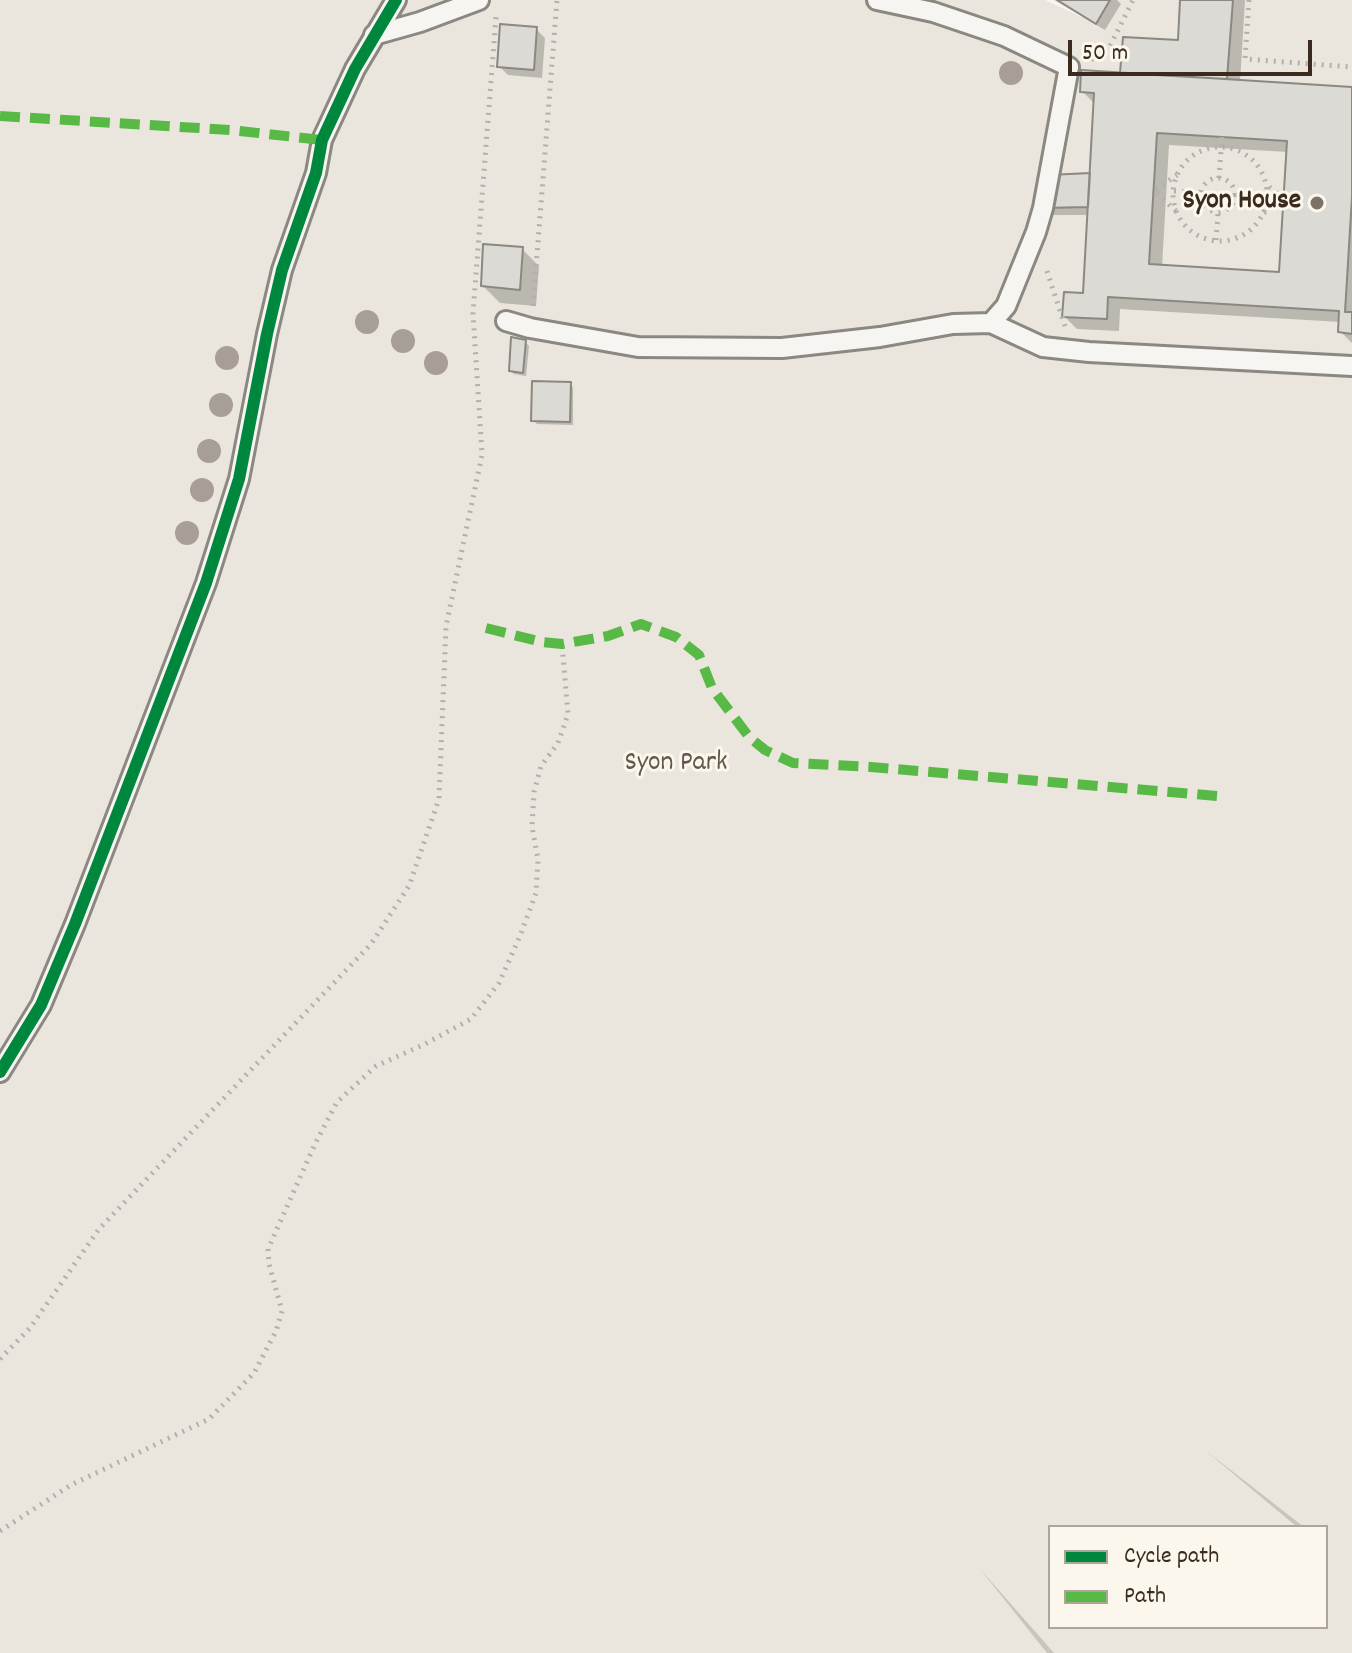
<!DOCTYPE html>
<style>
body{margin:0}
#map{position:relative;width:1352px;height:1653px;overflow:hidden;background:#f8f6f0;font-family:Dekko,sans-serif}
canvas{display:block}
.legend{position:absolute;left:1048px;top:1525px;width:280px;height:104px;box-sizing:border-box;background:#fbf7ec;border:2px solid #aea59a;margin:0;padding:10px 14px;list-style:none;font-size:24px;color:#3b2a1e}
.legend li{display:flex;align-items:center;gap:16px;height:40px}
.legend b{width:40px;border:2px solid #aea59a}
.scale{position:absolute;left:1068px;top:40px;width:244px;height:36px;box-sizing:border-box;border:4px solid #3b2a1e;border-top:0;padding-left:10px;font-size:24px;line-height:28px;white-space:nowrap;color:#3b2a1e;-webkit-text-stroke:6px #fbf7ec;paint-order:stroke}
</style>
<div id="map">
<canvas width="1352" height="1653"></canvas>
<ul class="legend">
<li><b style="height:10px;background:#00873e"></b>Cycle path</li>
<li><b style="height:10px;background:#58b947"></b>Path</li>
</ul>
<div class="scale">50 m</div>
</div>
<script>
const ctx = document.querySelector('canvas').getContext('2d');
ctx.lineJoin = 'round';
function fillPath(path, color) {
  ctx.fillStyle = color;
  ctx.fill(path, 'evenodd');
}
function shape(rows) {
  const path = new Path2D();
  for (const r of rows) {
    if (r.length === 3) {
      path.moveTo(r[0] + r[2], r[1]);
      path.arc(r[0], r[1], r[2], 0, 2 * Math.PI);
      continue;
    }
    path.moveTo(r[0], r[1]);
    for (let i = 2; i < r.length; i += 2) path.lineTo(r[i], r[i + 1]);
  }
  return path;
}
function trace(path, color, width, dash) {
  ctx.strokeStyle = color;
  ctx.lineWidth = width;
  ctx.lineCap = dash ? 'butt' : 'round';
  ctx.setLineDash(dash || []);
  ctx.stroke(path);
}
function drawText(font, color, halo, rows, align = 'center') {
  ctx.font = font + ' Dekko,sans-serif';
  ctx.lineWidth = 6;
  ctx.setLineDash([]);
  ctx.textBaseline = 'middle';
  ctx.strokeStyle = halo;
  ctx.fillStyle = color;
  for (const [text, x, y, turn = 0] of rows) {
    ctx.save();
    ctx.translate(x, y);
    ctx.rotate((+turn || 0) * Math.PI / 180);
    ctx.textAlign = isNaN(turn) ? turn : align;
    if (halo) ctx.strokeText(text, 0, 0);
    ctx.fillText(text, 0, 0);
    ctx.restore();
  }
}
fillPath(shape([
 [0,0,1045,0,1082,17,1092,0,1352,0,1352,1653,0,1653],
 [1050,1527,1326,1527,1326,1627,1050,1627]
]), '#eae6dd');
fillPath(shape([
 [1205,1450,1304,1527,1297,1527],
 [980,1569,1054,1653,1047,1653]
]), '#cac4b9');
fillPath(shape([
 [1054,0,1117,0,1121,4,1105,30],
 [1182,0,1245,0,1240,82,1352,89,1352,343,1340,331,1341,322,1120,309,1119,331,1077,329,1064,316,1085,296,1089,215,1053,215,1045,207,1091,175,1095,104,1082,91,1122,75,1180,42],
 [1169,145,1288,152,1280,274,1162,267],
 [536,29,545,38,542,78,508,75,499,66],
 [522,249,539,266,536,306,500,303,483,286],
 [525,342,529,346,526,376,514,374,511,371],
 [570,384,573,388,573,425,537,424,533,420]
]), '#0003');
const building = shape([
 [1057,0,1110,0,1096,24,1057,0],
 [1180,0,1233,0,1227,79,1120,73,1123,37,1178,40,1180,0],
 [500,24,537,27,534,70,497,67,500,24],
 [1081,70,1352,87,1352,197,1345,312,1352,312,1352,334,1338,332,1339,311,1108,297,1107,319,1062,317,1064,292,1083,293,1094,93,1080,92,1081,70],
 [1157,133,1287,141,1279,272,1149,264,1157,133],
 [1090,173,1088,207,1043,208,1049,175,1090,173],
 [483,244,523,247,520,290,481,286,483,244],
 [511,337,526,340,523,373,509,371,511,337],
 [532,381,571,382,570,422,531,421,532,381]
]);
fillPath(building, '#dcdad5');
trace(building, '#8b8781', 2);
const service = shape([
 [374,35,420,22,479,0],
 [506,321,530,328,638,347,782,348,880,337,953,324,991,323,1006,306,1036,232,1043,208,1069,67,1004,36,933,12,877,0],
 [991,323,1043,347,1089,352,1352,366],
 [0,1072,41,1005,75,924,206,583,239,479,267,334,282,270,316,173,322,140,355,69,396,0]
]);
trace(service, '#8b8781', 24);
trace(shape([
 [1249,0,1245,59,1352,67],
 [1091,60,1110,46,1133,0],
 [1220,194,47],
 [1218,195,17],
 [1219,178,1222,137],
 [1174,191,1201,193],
 [1236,195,1266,196],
 [1176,211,1154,191,1177,175],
 [1264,213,1283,199,1267,185],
 [1216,240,1218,213],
 [1047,271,1065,326],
 [533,306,557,0],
 [0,1359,30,1328,99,1229,371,944,409,886,439,799,446,626,482,455,473,313,496,17],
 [0,1531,71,1485,209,1419,254,1373,276,1331,282,1311,269,1264,268,1249,315,1144,337,1102,376,1066,423,1045,471,1019,499,983,520,936,536,893,538,859,532,827,534,792,541,766,558,743,568,714,562,644]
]), '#b3b0ac', 5, [2, 6]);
trace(service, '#f6f5f1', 18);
trace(shape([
 [0,116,231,130,322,140],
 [486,628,542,642,562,644,608,636,641,624,676,637,699,655,712,688,749,737,765,750,793,763,871,767,1217,796]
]), '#58b947', 10, [20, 10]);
trace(shape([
 [0,1072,41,1005,75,924,206,583,239,479,267,334,282,270,316,173,322,140,355,69,396,0]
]), '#00873e', 12);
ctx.fillStyle = '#a79e95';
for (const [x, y] of [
 [1011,73],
 [367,322],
 [403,341],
 [227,358],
 [436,363],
 [221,405],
 [209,451],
 [202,490],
 [187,533]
]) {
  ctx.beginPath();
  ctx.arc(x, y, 12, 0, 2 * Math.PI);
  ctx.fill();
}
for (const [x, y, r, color] of [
 [1317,203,8,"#7d7168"]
]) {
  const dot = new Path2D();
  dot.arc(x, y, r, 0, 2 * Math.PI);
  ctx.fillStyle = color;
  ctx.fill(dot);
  trace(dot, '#fbf7ec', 3);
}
drawText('bold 28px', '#3b2a1e', '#fbf7ec', [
 ["Syon House",1301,203]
], 'right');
drawText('28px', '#64564a', '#fbf7ec', [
 ["Syon Park",676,765]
]);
</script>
